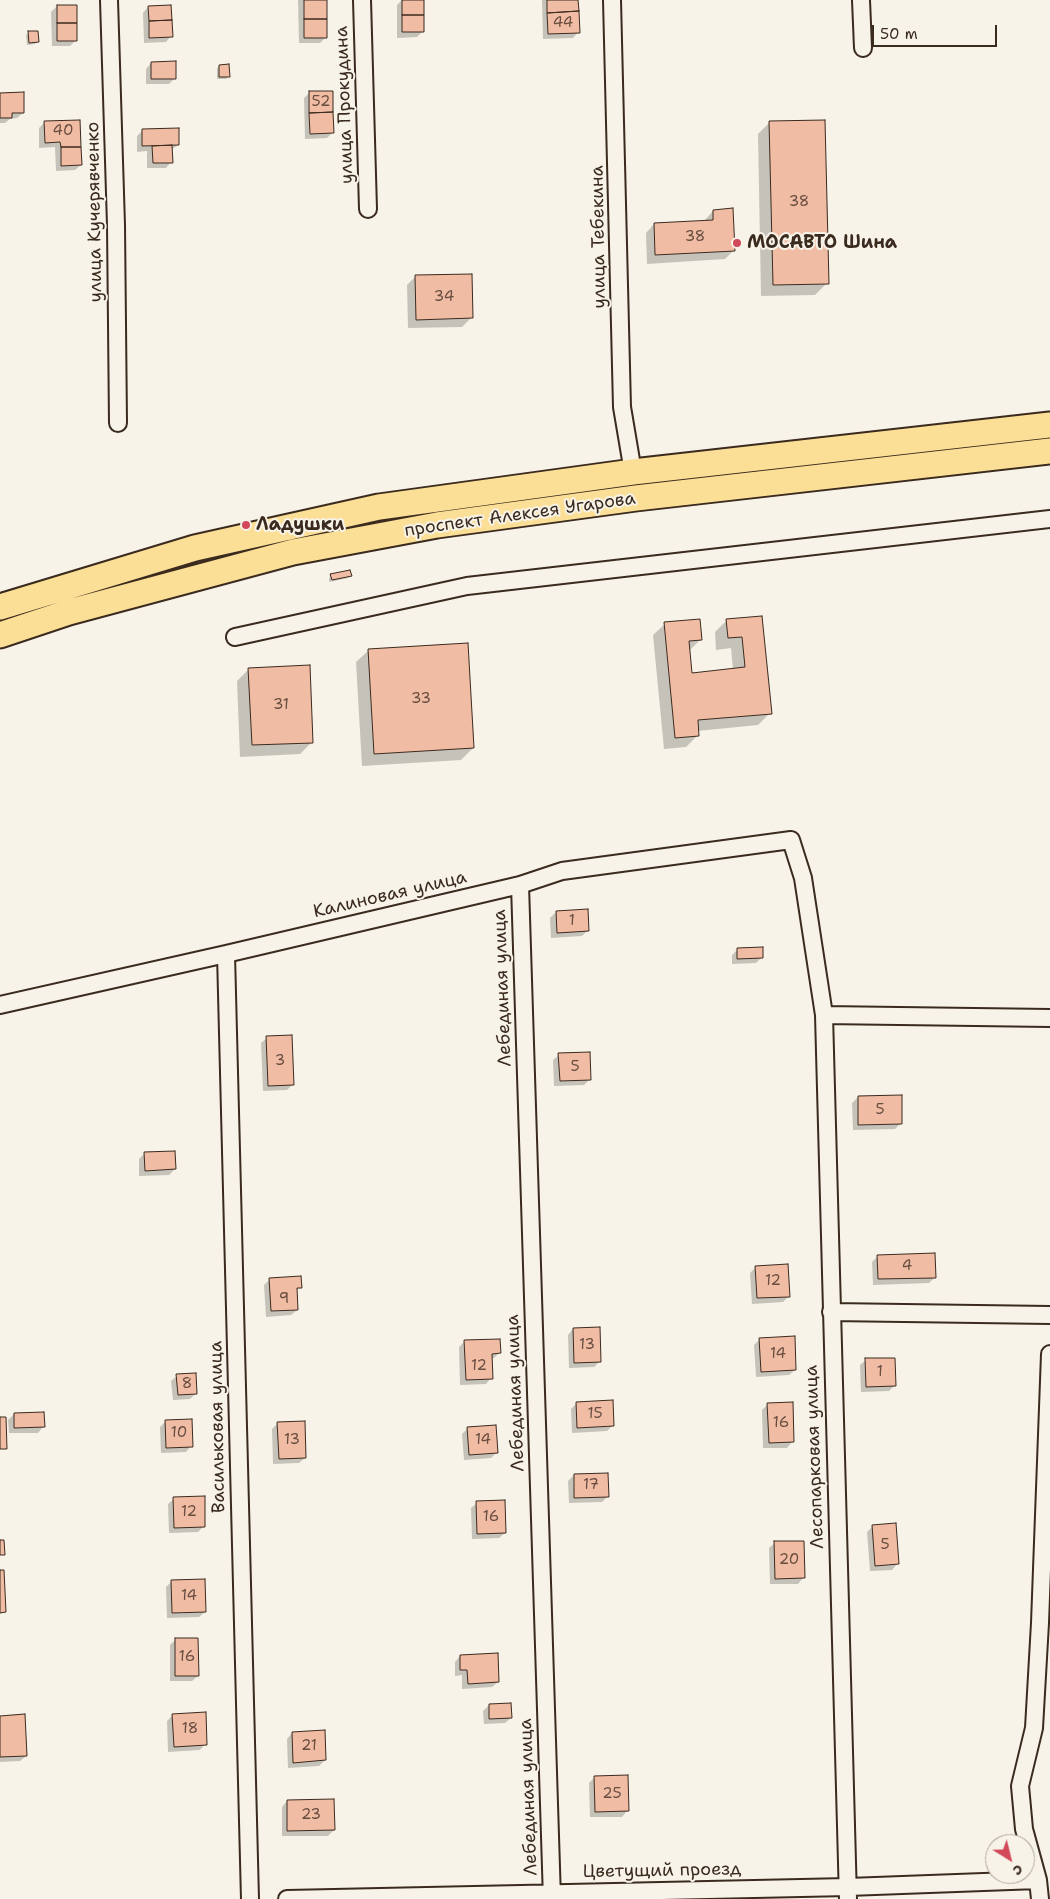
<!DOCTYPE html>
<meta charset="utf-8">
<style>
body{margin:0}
#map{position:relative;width:1050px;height:1899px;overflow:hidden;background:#f7f3e8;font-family:"Shantell Sans",sans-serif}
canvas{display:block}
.north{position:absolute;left:985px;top:1834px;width:50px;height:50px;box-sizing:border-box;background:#f7f3e8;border:1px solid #aca397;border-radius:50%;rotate:144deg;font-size:14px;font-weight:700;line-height:20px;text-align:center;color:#3b2a1e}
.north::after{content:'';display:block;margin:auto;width:18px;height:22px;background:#d1495b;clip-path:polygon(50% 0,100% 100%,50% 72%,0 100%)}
.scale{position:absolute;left:872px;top:25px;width:125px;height:22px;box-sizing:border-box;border:2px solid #3b2a1e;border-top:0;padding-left:6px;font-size:15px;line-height:18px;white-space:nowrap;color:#3b2a1e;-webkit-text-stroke:4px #f7f3e8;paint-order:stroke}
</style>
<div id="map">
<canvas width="1050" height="1899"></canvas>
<div class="north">С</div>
<div class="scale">50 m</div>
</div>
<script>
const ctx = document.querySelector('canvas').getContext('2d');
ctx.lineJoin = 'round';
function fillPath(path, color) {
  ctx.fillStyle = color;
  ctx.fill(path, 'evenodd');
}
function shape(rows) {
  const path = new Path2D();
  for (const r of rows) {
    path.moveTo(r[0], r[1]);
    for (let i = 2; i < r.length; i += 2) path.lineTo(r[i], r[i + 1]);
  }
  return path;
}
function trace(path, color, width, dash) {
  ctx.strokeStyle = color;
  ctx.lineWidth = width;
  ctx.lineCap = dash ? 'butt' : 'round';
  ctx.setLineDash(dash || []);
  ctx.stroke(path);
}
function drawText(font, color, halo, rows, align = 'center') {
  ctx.font = font + ' "Shantell Sans",sans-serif';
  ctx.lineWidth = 4;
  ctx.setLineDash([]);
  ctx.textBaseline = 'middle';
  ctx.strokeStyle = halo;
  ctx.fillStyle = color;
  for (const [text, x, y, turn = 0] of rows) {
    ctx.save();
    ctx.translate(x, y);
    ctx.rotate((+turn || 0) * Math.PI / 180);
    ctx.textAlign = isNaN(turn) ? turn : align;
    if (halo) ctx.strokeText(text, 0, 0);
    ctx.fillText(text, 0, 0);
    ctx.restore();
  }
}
fillPath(shape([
 [590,487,596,490,596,493,0,625,0,618,135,575,317,530,422,511]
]), '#b0e1a1');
fillPath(shape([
 [298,0,325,0,326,37,320,43,299,43],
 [402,0,423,0,423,31,417,37,397,38,397,5],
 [542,0,577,0,578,32,573,38,543,39],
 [57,6,76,40,70,46,52,46,51,12],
 [148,7,171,36,166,42,144,43,143,13],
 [29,33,37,42,35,44,27,45,26,35],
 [151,63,175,78,169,84,146,84,146,69],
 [219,66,228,76,226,79,217,79,217,69],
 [309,93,332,133,327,138,305,139,304,98],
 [0,95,23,113,17,118,10,119,5,123,0,123],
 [45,122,81,165,75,170,56,171,55,147,39,148,39,128],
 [770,122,827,283,815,295,761,296,758,134],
 [143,130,178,145,171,150,171,162,166,168,147,168,147,151,137,152,137,136],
 [713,211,734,250,725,259,647,264,646,233,654,224,704,221],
 [415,277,471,318,462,327,408,328,407,285],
 [350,575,348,578,329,582,329,578,331,576],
 [761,617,770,713,758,725,697,731,698,735,686,747,664,749,653,635,665,624,701,639,689,651,691,674,733,670,731,648,716,650,715,632,727,620],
 [368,651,473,748,461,760,362,766,356,662],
 [249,669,312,742,300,754,240,757,237,681],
 [556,912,588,930,582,936,551,938,550,918],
 [738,949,762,957,756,963,732,964,732,955],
 [267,1038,293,1084,287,1090,263,1091,261,1043],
 [559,1055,590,1079,584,1085,554,1086,553,1060],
 [858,1097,901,1123,895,1129,853,1130,852,1103],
 [144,1154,175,1169,169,1175,139,1176,139,1159],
 [878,1256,935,1277,929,1283,873,1285,872,1262],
 [756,1267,789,1296,783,1302,752,1304,750,1273],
 [270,1279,300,1287,296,1291,297,1310,291,1315,266,1317,264,1285],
 [573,1329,600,1361,594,1367,569,1368,568,1335],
 [760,1339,795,1370,789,1375,756,1377,754,1345],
 [464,1342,500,1352,494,1358,490,1358,491,1378,486,1384,460,1385,459,1347],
 [866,1360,894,1386,889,1391,861,1392,860,1365],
 [177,1376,196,1393,190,1399,173,1400,171,1381],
 [577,1403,613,1425,607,1431,572,1433,571,1409],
 [768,1404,792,1442,787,1448,763,1448,762,1410],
 [14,1414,43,1427,38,1433,9,1433,8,1420],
 [166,1421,191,1446,186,1452,161,1453,160,1427],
 [278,1423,305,1458,299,1463,273,1464,272,1429],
 [468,1428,497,1452,491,1458,464,1460,462,1434],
 [574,1475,608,1496,602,1502,569,1503,568,1481],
 [174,1499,204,1526,198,1532,169,1533,168,1504],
 [477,1503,505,1533,499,1538,472,1539,471,1508],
 [873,1526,897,1564,892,1570,870,1571,867,1532],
 [775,1543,803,1578,798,1584,770,1584,769,1548],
 [172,1581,205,1612,199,1617,167,1618,166,1587],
 [176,1639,198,1676,192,1681,170,1681,170,1645],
 [460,1656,498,1682,492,1687,462,1689,462,1675,455,1676,455,1662],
 [489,1705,511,1718,505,1723,484,1724,483,1711],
 [173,1715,205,1744,200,1750,168,1752,167,1721],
 [0,1717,26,1756,20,1761,0,1762],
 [292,1733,325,1760,319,1766,288,1768,287,1739],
 [595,1777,627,1811,622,1817,590,1817,589,1783],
 [287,1801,334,1830,328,1836,282,1836,282,1807]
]), '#0003');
const building = shape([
 [304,0,327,0,327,19,304,19,304,0],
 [402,0,424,0,424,15,402,15,402,0],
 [547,0,578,0,579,11,547,13,547,0],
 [57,5,77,5,77,23,57,23,57,5],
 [171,5,172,20,149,21,148,6,171,5],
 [579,11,580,33,548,34,547,13,579,11],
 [402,15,424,15,424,32,402,32,402,15],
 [304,19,327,19,327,38,304,38,304,19],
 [172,20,173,37,149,38,149,21,172,20],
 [57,23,77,23,77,41,57,41,57,23],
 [28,31,38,31,39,42,29,43,28,31],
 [176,61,176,79,151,79,151,62,176,61],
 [229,64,230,77,219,77,219,65,229,64],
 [309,91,333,91,333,112,309,113,309,91],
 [24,92,24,113,12,113,12,118,0,118,0,93,24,92],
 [333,112,334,133,310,134,309,113,333,112],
 [80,120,81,147,61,147,60,142,45,143,44,121,80,120],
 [825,120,829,284,773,285,769,121,825,120],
 [179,128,179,145,142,146,142,129,179,128],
 [172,145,173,163,153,163,152,146,172,145],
 [61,147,81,147,82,165,61,166,61,147],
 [733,208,735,251,655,255,654,223,713,220,713,210,733,208],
 [472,274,473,318,416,320,415,275,472,274],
 [350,570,352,576,332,580,330,574,350,570],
 [762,616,772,714,698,720,699,736,675,738,664,622,700,619,702,640,689,641,692,673,745,667,742,637,728,638,726,619,762,616],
 [468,643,474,748,374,754,368,649,468,643],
 [310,665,313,743,252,745,248,668,310,665],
 [588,909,589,931,557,933,556,911,588,909],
 [763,947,763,958,737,959,737,948,763,947],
 [292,1035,294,1085,268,1086,266,1036,292,1035],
 [590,1052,591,1080,560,1081,558,1053,590,1052],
 [902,1095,902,1124,858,1125,858,1096,902,1095],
 [175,1151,176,1169,145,1171,144,1152,175,1151],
 [935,1253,936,1278,878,1279,877,1255,935,1253],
 [788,1264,790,1297,757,1298,755,1266,788,1264],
 [301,1276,302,1288,297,1288,298,1310,271,1311,269,1278,301,1276],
 [600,1327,601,1362,574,1363,573,1328,600,1327],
 [795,1336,796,1370,761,1372,759,1338,795,1336],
 [500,1339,501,1353,492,1354,493,1379,466,1380,464,1340,500,1339],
 [865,1358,895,1358,896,1386,866,1387,865,1358],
 [196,1373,197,1394,178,1395,176,1374,196,1373],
 [613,1400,614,1426,577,1428,576,1402,613,1400],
 [793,1402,794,1442,769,1443,767,1403,793,1402],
 [44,1412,45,1427,14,1428,14,1413,44,1412],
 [0,1417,6,1417,7,1449,0,1449,0,1417],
 [192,1419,193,1447,166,1448,165,1420,192,1419],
 [305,1421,306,1458,279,1459,277,1422,305,1421],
 [496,1425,498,1453,469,1455,467,1427,496,1425],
 [608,1473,609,1497,574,1498,574,1474,608,1473],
 [205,1496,205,1527,174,1528,173,1497,205,1496],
 [505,1500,506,1533,477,1534,476,1501,505,1500],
 [896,1523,899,1564,875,1566,872,1525,896,1523],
 [0,1540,4,1540,5,1555,0,1555,0,1540],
 [774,1541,804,1541,805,1578,775,1579,774,1541],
 [0,1570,4,1570,6,1612,0,1613,0,1570],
 [205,1579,206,1612,172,1613,171,1580,205,1579],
 [175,1638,198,1638,199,1676,175,1676,175,1638],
 [498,1653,499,1682,468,1684,467,1670,460,1670,460,1655,498,1653],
 [511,1703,512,1718,489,1719,489,1704,511,1703],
 [206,1712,207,1745,174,1747,172,1714,206,1712],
 [25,1714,27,1756,0,1757,0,1716,25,1714],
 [325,1730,326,1760,293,1763,292,1732,325,1730],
 [628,1775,629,1811,595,1812,594,1776,628,1775],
 [334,1799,335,1830,287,1831,287,1800,334,1799]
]);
fillPath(building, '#f1bca4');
trace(building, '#3b2a1e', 1);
const minor = shape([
 [109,0,116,225,118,423],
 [362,0,368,209],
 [612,0,622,407,633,472],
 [861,0,863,48],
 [235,637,467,586,1050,519],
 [520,885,552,1899],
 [226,954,250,1899],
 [0,1005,226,954,520,885,562,871,791,840,803,878,824,1015,848,1899],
 [824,1015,1050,1018],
 [831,1312,1050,1315],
 [287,1899,848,1887,1038,1880],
 [1040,1899,1038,1880,1024,1829,1020,1786,1034,1728,1040,1623,1050,1354]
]);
const primary = shape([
 [0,607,195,548,379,507,633,472,1050,425],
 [0,635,69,612,293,552,437,525,636,498,1050,451]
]);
trace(minor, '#3b2a1e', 20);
trace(primary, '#3b2a1e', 29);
trace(minor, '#f7f3e8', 16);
trace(primary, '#fbdf96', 25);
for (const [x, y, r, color] of [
 [737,243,5,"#d1495b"],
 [246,525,5,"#d1495b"]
]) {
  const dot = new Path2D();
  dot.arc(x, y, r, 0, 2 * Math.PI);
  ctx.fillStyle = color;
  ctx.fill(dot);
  trace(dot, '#f7f3e8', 2);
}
drawText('15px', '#684e40', null, [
 ["44",563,23],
 ["52",321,102],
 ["40",63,131],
 ["38",799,202],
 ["38",695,237],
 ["34",444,297],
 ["33",421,699],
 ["31",281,705],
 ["1",572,921],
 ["3",280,1061],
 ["5",575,1067],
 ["5",880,1110],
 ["4",907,1266],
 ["12",773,1281],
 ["9",284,1299],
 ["13",587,1345],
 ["14",778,1354],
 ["12",479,1366],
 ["1",880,1372],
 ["8",187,1384],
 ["15",595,1414],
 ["16",781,1423],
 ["10",179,1433],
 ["13",292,1440],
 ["14",483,1440],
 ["17",591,1485],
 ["12",189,1512],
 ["16",491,1517],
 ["5",885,1545],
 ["20",789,1560],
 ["14",189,1596],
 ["16",187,1657],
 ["18",190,1729],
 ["21",309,1746],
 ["25",612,1794],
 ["23",311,1815]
]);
drawText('18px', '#3b2a1e', '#f7f3e8', [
 ["улица Прокудина",345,105,-92],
 ["улица Кучерявченко",95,212,-91],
 ["улица Тебекина",599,237,-91],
 ["проспект Алексея Угарова",520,515,-8],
 ["Калиновая улица",390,895,-13],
 ["Лебединая улица",503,988,-92],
 ["Лебединая улица",516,1393,-92],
 ["Васильковая улица",218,1427,-91],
 ["Лесопарковая улица",815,1457,-92],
 ["Лебединая улица",529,1797,-92],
 ["Цветущий проезд",662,1871,-1]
]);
drawText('bold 18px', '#3b2a1e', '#f7f3e8', [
 ["МОСАВТО Шина",747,243],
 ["Ладушки",256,525]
], 'left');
</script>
